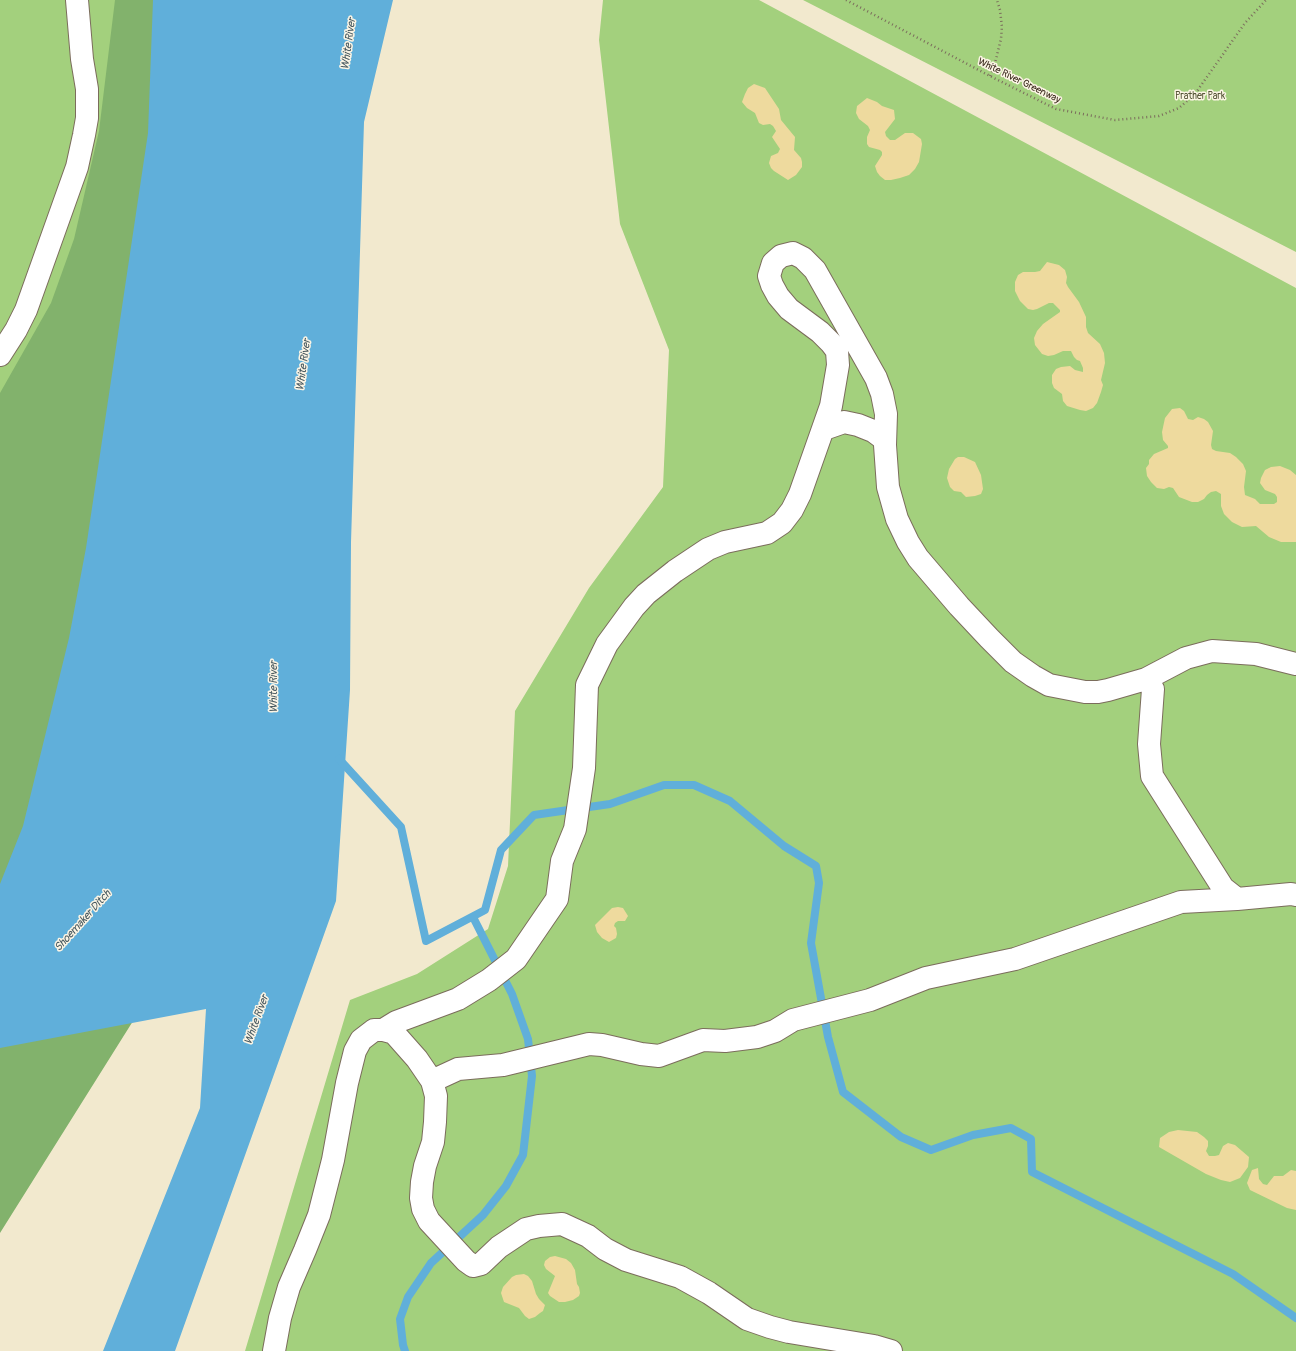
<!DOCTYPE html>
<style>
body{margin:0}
canvas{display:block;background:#f2e9ce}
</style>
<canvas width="1296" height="1351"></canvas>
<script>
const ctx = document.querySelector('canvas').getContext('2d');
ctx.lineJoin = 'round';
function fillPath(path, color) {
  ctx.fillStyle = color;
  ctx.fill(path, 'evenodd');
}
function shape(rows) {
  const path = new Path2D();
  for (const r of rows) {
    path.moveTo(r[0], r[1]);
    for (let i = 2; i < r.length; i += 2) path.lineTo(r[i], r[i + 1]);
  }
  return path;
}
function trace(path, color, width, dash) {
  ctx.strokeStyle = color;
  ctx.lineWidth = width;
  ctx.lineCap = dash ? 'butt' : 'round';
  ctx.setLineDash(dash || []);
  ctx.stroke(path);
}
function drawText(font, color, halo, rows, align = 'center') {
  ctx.font = font + ' Pangolin,sans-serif';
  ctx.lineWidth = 3;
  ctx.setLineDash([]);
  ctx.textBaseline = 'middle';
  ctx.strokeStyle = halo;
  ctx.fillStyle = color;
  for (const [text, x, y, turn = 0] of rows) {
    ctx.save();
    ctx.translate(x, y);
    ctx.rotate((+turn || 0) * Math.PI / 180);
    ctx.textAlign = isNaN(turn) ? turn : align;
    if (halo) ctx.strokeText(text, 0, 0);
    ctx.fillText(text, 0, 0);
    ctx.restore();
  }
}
fillPath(shape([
 [0,0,120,0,96,297,0,708],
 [603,0,759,0,1296,288,1296,1351,245,1351,350,1000,417,974,488,929,508,866,515,711,589,588,663,487,669,350,620,224,599,40],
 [803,0,1296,0,1296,252]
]), '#a3d07d');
fillPath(shape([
 [115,0,189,0,155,986,0,1233,0,393,51,303,74,239,99,131]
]), '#82b26c');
fillPath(shape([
 [754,84,765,88,779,109,781,120,795,137,794,150,801,158,802,162,802,167,796,175,788,180,774,171,771,168,769,163,771,156,778,153,780,149,772,137,776,131,773,126,770,124,763,125,759,123,755,113,747,108,742,102,745,94,748,88],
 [867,98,877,102,882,106,894,110,895,119,885,132,886,136,890,140,895,140,905,133,913,133,921,139,922,144,919,162,915,169,909,175,900,178,891,180,885,180,880,176,877,172,875,166,882,155,882,152,880,150,869,147,867,144,867,137,870,130,868,126,859,119,856,113,857,106],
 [1047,262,1059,265,1065,270,1067,277,1066,283,1068,287,1079,302,1086,317,1086,327,1088,333,1100,344,1104,353,1105,363,1101,380,1103,385,1101,392,1097,403,1093,408,1086,411,1080,410,1067,406,1063,401,1062,394,1054,388,1052,383,1052,375,1056,369,1061,367,1070,366,1075,370,1083,372,1083,368,1080,361,1077,360,1074,357,1071,351,1063,351,1054,355,1048,356,1042,354,1035,345,1034,338,1037,331,1043,324,1060,312,1060,310,1053,303,1049,303,1037,309,1033,310,1028,309,1020,301,1015,291,1015,282,1018,275,1023,272,1035,272,1040,271],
 [1180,408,1184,411,1188,419,1193,420,1198,417,1204,419,1208,422,1213,431,1211,445,1212,449,1216,451,1230,453,1236,457,1243,464,1246,471,1244,487,1245,495,1255,499,1260,504,1274,504,1277,502,1277,497,1275,494,1265,490,1260,483,1261,478,1265,470,1271,467,1280,466,1290,470,1296,475,1296,542,1281,542,1269,537,1256,526,1242,527,1232,522,1224,514,1221,506,1221,494,1216,491,1211,492,1207,495,1204,499,1198,502,1192,502,1179,497,1173,488,1169,487,1164,489,1157,488,1151,482,1147,476,1146,468,1149,464,1149,460,1154,454,1168,448,1168,446,1163,440,1162,432,1165,418,1172,409],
 [958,457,964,457,975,462,981,475,983,489,981,494,975,496,966,497,961,492,954,491,950,487,947,478,949,469,955,459],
 [618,907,623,908,628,916,625,921,618,921,615,923,614,926,616,928,617,934,616,938,609,942,602,938,597,932,595,925,612,908],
 [1178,1130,1197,1132,1204,1137,1208,1141,1208,1146,1206,1151,1209,1156,1215,1156,1219,1155,1223,1146,1228,1143,1235,1145,1249,1157,1248,1167,1240,1178,1230,1182,1221,1180,1206,1174,1159,1147,1160,1138,1169,1132],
 [1258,1168,1259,1179,1263,1184,1267,1185,1274,1176,1283,1176,1291,1170,1296,1171,1296,1210,1287,1208,1250,1190,1247,1183,1252,1170],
 [555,1256,566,1259,571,1263,575,1270,577,1284,579,1287,580,1293,579,1296,573,1300,565,1302,559,1302,550,1296,548,1293,555,1276,546,1269,544,1265,545,1261,550,1257],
 [524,1274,528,1276,532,1281,536,1294,539,1299,545,1305,543,1311,540,1313,535,1317,529,1319,525,1316,519,1308,504,1302,501,1293,503,1287,512,1277,516,1275]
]), '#eeda9e');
fillPath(shape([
 [153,0,393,0,364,122,351,542,350,690,336,901,175,1351,103,1351,200,1108,206,1009,0,1048,0,884,23,826,69,638,86,548,148,133]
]), '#60afda');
trace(shape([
 [339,759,401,827,426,941,485,910,501,850,534,815,610,804,664,785,694,785,730,801,784,846,816,866,819,883,811,943,828,1037,843,1092,901,1137,931,1150,973,1135,1011,1128,1031,1139,1032,1172,1233,1274,1296,1318],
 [405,1351,403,1345,400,1319,408,1297,431,1263,483,1215,506,1186,523,1155,532,1076,528,1039,512,994,473,917]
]), '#60afda', 8);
const minor = shape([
 [0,355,16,330,26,310,77,167,84,135,87,118,87,89,82,59,77,0],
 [824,429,844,422,858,425,873,431,885,440],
 [1146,679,1153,689,1149,744,1152,776,1223,888,1237,899],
 [383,1030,396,1022,458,999,489,980,516,959,557,899,562,861,575,829,584,768,587,685,607,644,634,607,646,594,675,571,708,549,725,542,767,533,782,523,792,510,800,494,831,406,838,365,837,351,831,343,820,332,789,309,778,296,772,285,769,276,773,263,781,256,793,253,803,258,815,270,876,378,882,394,886,414,885,445,888,487,897,519,908,542,918,558,959,606,989,638,1013,662,1033,676,1049,685,1085,692,1098,692,1108,690,1146,679,1186,658,1212,651,1256,654,1296,664],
 [432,1081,458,1069,503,1065,589,1044,602,1045,641,1054,659,1056,703,1040,725,1041,757,1037,775,1031,793,1020,870,1000,926,978,1015,959,1181,902,1237,899,1291,894,1296,895],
 [274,1351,280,1318,289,1287,305,1250,319,1215,333,1160,347,1083,355,1051,361,1040,374,1030,383,1030,394,1033,417,1059,432,1081,436,1096,435,1122,433,1142,425,1166,422,1182,421,1198,423,1209,429,1221,466,1261,473,1266,481,1264,499,1247,526,1229,539,1226,562,1224,588,1236,605,1249,626,1260,680,1277,709,1293,747,1319,770,1327,789,1332,874,1346,891,1351]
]);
trace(minor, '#7b6d5c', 24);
trace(shape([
 [846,0,990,76,1056,109,1115,120,1159,116,1179,108,1195,94,1245,23,1266,0],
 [990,76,994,67,1001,39,1002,27,1000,10,997,0]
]), '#7b6d5c', 2.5, [1, 3]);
trace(minor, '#fff', 22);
drawText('10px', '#3b2a1e', '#fcf5e5', [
 ["White River Greenway",1019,81,26]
]);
drawText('10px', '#555436', '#fcf5e5', [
 ["Prather Park",1200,96]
]);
drawText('italic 11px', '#485960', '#fcf5e5', [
 ["White River",349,44,-82],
 ["White River",304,365,-82],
 ["White River",274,687,-90],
 ["Shoemaker Ditch",83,921,-48],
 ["White River",257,1020,-70]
]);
</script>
